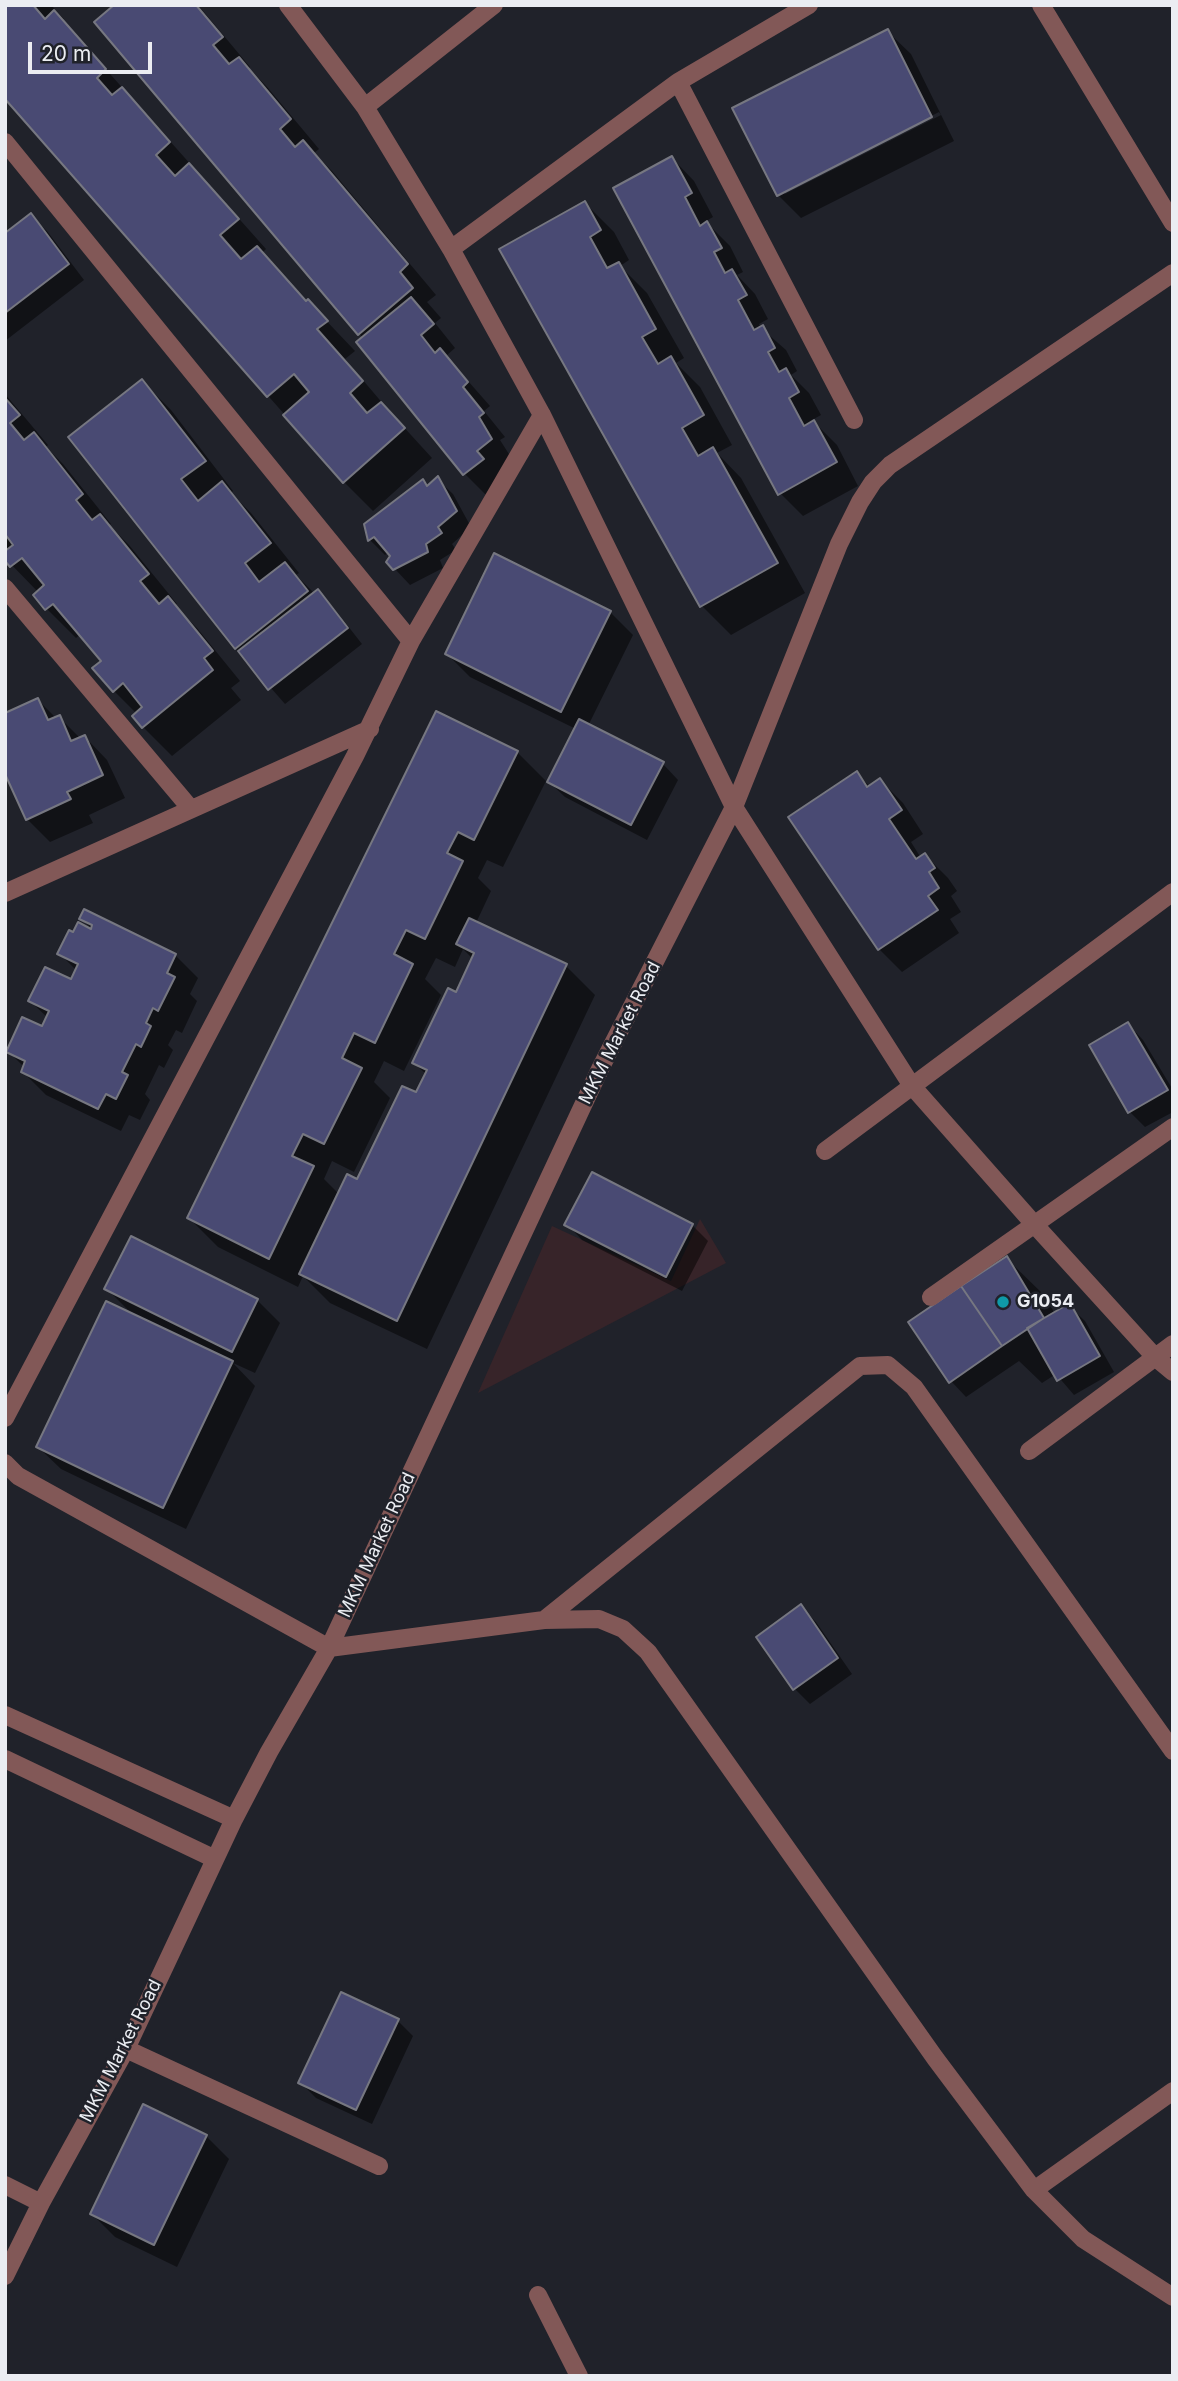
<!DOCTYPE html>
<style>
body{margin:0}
#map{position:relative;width:1178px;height:2381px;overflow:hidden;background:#20222a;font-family:Inter,sans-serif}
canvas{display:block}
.frame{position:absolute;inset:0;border:7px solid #ebedf2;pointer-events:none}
.scale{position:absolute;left:28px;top:42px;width:124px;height:32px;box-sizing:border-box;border:4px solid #ebedf2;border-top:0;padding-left:9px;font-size:21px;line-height:24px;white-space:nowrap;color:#ebedf2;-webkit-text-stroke:5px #20222a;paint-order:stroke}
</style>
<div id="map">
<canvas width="1178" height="2381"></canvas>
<div class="frame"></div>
<div class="scale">20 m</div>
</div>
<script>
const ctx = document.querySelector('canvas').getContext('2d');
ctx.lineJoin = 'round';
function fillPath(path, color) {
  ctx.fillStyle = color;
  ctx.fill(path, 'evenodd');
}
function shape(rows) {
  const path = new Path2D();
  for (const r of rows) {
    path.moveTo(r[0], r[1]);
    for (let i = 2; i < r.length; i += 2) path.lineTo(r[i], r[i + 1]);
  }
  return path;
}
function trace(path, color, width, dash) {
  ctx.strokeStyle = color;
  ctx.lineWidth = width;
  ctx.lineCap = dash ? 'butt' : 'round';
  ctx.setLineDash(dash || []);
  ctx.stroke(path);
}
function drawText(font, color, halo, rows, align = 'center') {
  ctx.font = font + ' Inter,sans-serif';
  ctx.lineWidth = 5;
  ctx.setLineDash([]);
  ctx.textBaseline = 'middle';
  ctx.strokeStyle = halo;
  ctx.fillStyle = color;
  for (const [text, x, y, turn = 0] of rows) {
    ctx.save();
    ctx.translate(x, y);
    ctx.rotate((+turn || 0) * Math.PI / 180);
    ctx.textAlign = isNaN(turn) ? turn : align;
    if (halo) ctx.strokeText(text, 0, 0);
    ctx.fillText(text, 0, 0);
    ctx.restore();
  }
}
fillPath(shape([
 [700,1219,726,1263,478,1393,552,1226,671,1281]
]), '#372429');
fillPath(shape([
 [5,5,51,5,64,19,62,20,266,249,262,253,355,351,345,359,390,412,432,458,373,511,344,482,5,97],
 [117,5,198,5,250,67,249,68,268,88,319,149,314,153,332,171,436,295,427,302,441,318,435,323,455,348,446,356,490,406,484,411,505,437,500,440,514,462,488,497,465,474,359,342,363,338,97,23],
 [888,32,911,54,954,141,801,218,778,195],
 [939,112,941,115,785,194,785,190],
 [672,158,694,181,713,217,706,221,709,225,730,246,743,272,737,275,755,294,768,319,759,324,761,328,786,350,797,371,791,375,809,393,821,415,812,420,837,445,858,486,803,516,780,493],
 [585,203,614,232,629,260,620,266,647,293,684,358,676,363,700,387,732,445,717,453,741,478,805,593,731,635,702,606,502,250],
 [31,216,47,231,84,280,5,341,5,236],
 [142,381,171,410,233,491,231,493,251,513,299,573,296,575,315,594,317,591,333,607,362,644,285,704,236,648],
 [5,394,48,445,46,447,63,464,111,524,109,525,129,545,177,604,174,605,197,628,240,681,231,688,241,700,172,756,143,727,137,714,114,691,104,662,81,634,76,638,46,608,38,592,5,558],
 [437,479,453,494,471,527,452,544,456,550,440,560,443,568,410,585,395,569,392,556,389,552,385,555,370,540,423,482,428,487],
 [610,612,633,635,588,726,663,764,678,780,647,840,565,797,549,782,576,729,470,677,447,654],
 [38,700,56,718,59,717,81,739,85,737,107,760,125,798,89,815,93,823,50,842,27,819],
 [437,713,517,752,546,781,503,867,487,860,478,878,491,891,476,923,566,966,595,995,427,1349,330,1303,303,1276,298,1287,218,1247,189,1218],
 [463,949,473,959,457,994,414,1063,427,1075,417,1094,358,1181,339,1194,324,1179,332,1161,354,1172,390,1098,374,1082,384,1061,404,1071,441,995,425,979,436,958,455,967],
 [857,773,870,787,880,780,903,803,923,834,911,842,921,858,925,855,948,878,957,891,951,896,961,912,950,919,959,933,902,972,879,949],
 [81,918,175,955,198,978,190,994,197,1001,182,1033,176,1030,168,1045,173,1050,164,1068,159,1065,145,1094,150,1100,140,1120,129,1115,121,1131,46,1095,23,1072,25,1068,8,1051,42,1029,48,1018,30,1001,72,981,77,971,59,953,74,934,94,931],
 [1128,1024,1143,1040,1173,1090,1173,1112,1145,1127,1130,1112],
 [567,1224,692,1225,708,1241,682,1291,582,1240],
 [1006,1258,1045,1296,1055,1314,1069,1306,1085,1321,1114,1372,1074,1395,1056,1374,1042,1383,1019,1361,966,1397,951,1381],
 [106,1288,257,1300,280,1323,255,1373,233,1363,255,1386,186,1529,61,1469,38,1447,133,1315],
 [801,1607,816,1622,852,1674,810,1704,795,1689],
 [398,2021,413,2036,372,2124,316,2098,300,2082],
 [206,2136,229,2159,177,2267,115,2237,92,2214]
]), '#0007');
const building = shape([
 [5,5,33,5,45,19,54,10,106,69,97,78,112,95,122,87,170,142,156,155,175,176,189,163,239,219,220,235,241,259,257,246,306,301,308,299,328,321,317,329,363,381,350,393,367,413,381,402,405,428,343,483,283,415,309,392,294,374,267,397,5,99,5,5],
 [114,5,196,5,223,37,213,45,229,64,239,57,291,119,280,129,295,147,303,140,408,264,400,272,413,288,358,335,94,22,114,5],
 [888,29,932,117,777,196,732,108,888,29],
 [672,156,692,193,685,197,700,226,707,221,722,248,714,252,725,273,732,269,747,295,738,300,754,330,763,325,775,348,768,352,779,372,786,368,799,392,789,398,804,426,814,420,837,462,778,495,613,188,672,156],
 [585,201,601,230,590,237,607,268,619,262,656,329,642,337,658,364,671,356,704,415,682,428,698,456,713,447,778,563,700,607,499,249,585,201],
 [31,213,69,264,5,313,5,233,31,213],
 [411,297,434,324,421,335,435,353,440,348,468,382,463,387,484,413,479,417,492,439,477,451,484,459,463,475,356,342,411,297],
 [142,379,206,461,181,479,198,501,222,481,271,543,245,563,259,582,285,562,308,591,235,649,68,437,142,379],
 [5,398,20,415,10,423,24,440,34,432,83,494,76,500,92,520,100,514,149,574,140,581,159,604,168,596,213,651,204,658,213,670,142,728,132,716,142,707,123,683,113,692,92,668,101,661,53,604,45,610,33,595,44,585,22,558,10,567,5,561,5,551,13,545,5,534,5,398],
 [438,476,457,511,438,527,442,533,426,544,428,552,393,570,386,562,390,556,374,537,368,541,364,524,423,479,427,486,438,476],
 [494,553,611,611,561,712,445,654,494,553],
 [318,589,348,628,268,690,238,651,318,589],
 [38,698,48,720,60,715,71,741,85,735,103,775,67,792,71,799,26,820,5,774,5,713,38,698],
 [436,711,518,751,474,840,458,832,447,853,463,861,425,939,406,930,394,954,413,964,375,1043,354,1033,342,1058,362,1068,324,1144,303,1134,292,1156,314,1166,269,1259,187,1218,436,711],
 [579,719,664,762,631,825,547,782,579,719],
 [857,771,867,787,880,778,902,810,889,819,916,859,925,853,935,868,929,872,939,888,928,896,938,910,878,950,788,817,857,771],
 [84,909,176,954,167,973,175,977,158,1011,153,1008,146,1023,151,1026,141,1047,136,1044,122,1072,128,1075,116,1099,106,1094,98,1109,21,1072,25,1061,6,1052,22,1017,42,1026,49,1011,28,1001,45,967,71,979,78,964,57,954,69,930,73,932,78,922,91,929,92,925,79,919,84,909],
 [469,918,567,964,397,1321,299,1274,347,1174,357,1179,402,1086,416,1092,427,1070,412,1063,448,988,456,992,474,953,456,944,469,918],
 [1128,1022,1168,1090,1128,1113,1089,1045,1128,1022],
 [592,1172,693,1224,666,1277,564,1225,592,1172],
 [131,1236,258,1299,232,1352,104,1289,131,1236],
 [1007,1256,1044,1318,1002,1346,961,1286,1007,1256],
 [961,1286,1002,1346,949,1383,908,1322,961,1286],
 [106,1301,233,1361,163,1508,36,1447,106,1301],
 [1070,1303,1100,1356,1057,1381,1027,1328,1070,1303],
 [801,1604,838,1658,793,1690,756,1637,801,1604],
 [341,1992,399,2019,356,2110,298,2083,341,1992],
 [143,2104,207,2135,154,2245,90,2214,143,2104]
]);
fillPath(building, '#494a73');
trace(building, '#767781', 2);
trace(shape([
 [288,5,365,107,451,249,542,415,734,807,912,1086,1034,1224,1155,1357,1173,1372],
 [1041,5,1173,223],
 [678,82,809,5],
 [365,107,494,5],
 [5,142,411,641],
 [451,249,678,82,854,420],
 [5,588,191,809],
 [5,893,370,729],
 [825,1151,1173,892],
 [931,1297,1173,1127],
 [5,1418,355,756,411,641,542,415],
 [1029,1451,1173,1344],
 [5,1463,18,1476,329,1648,544,1620,599,1619,623,1629,648,1652,935,2058,1034,2190,1083,2239,1173,2297],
 [544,1620,860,1366,888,1365,914,1387,1173,1751],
 [5,1715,234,1819],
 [5,1759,215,1859],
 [126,2049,379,2166],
 [5,2185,41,2203],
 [1034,2190,1173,2091],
 [5,2276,41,2203,126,2049,234,1819,269,1752,329,1648,600,1069,734,807,839,544,860,502,873,482,890,465,1173,273],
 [538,2295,579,2376]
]), '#825857', 18);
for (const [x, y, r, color] of [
 [1003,1302,7,"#0f9aa8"]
]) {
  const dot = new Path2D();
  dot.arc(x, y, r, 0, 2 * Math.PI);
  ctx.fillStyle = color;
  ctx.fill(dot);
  trace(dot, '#20222a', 2.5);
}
drawText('18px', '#ebedf2', '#20222a', [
 ["MKM Market Road",620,1033,-63],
 ["MKM Market Road",377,1545,-65],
 ["MKM Market Road",121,2051,-63]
]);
drawText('bold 18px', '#ebedf2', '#20222a', [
 ["G1054",1017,1302]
], 'left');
</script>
